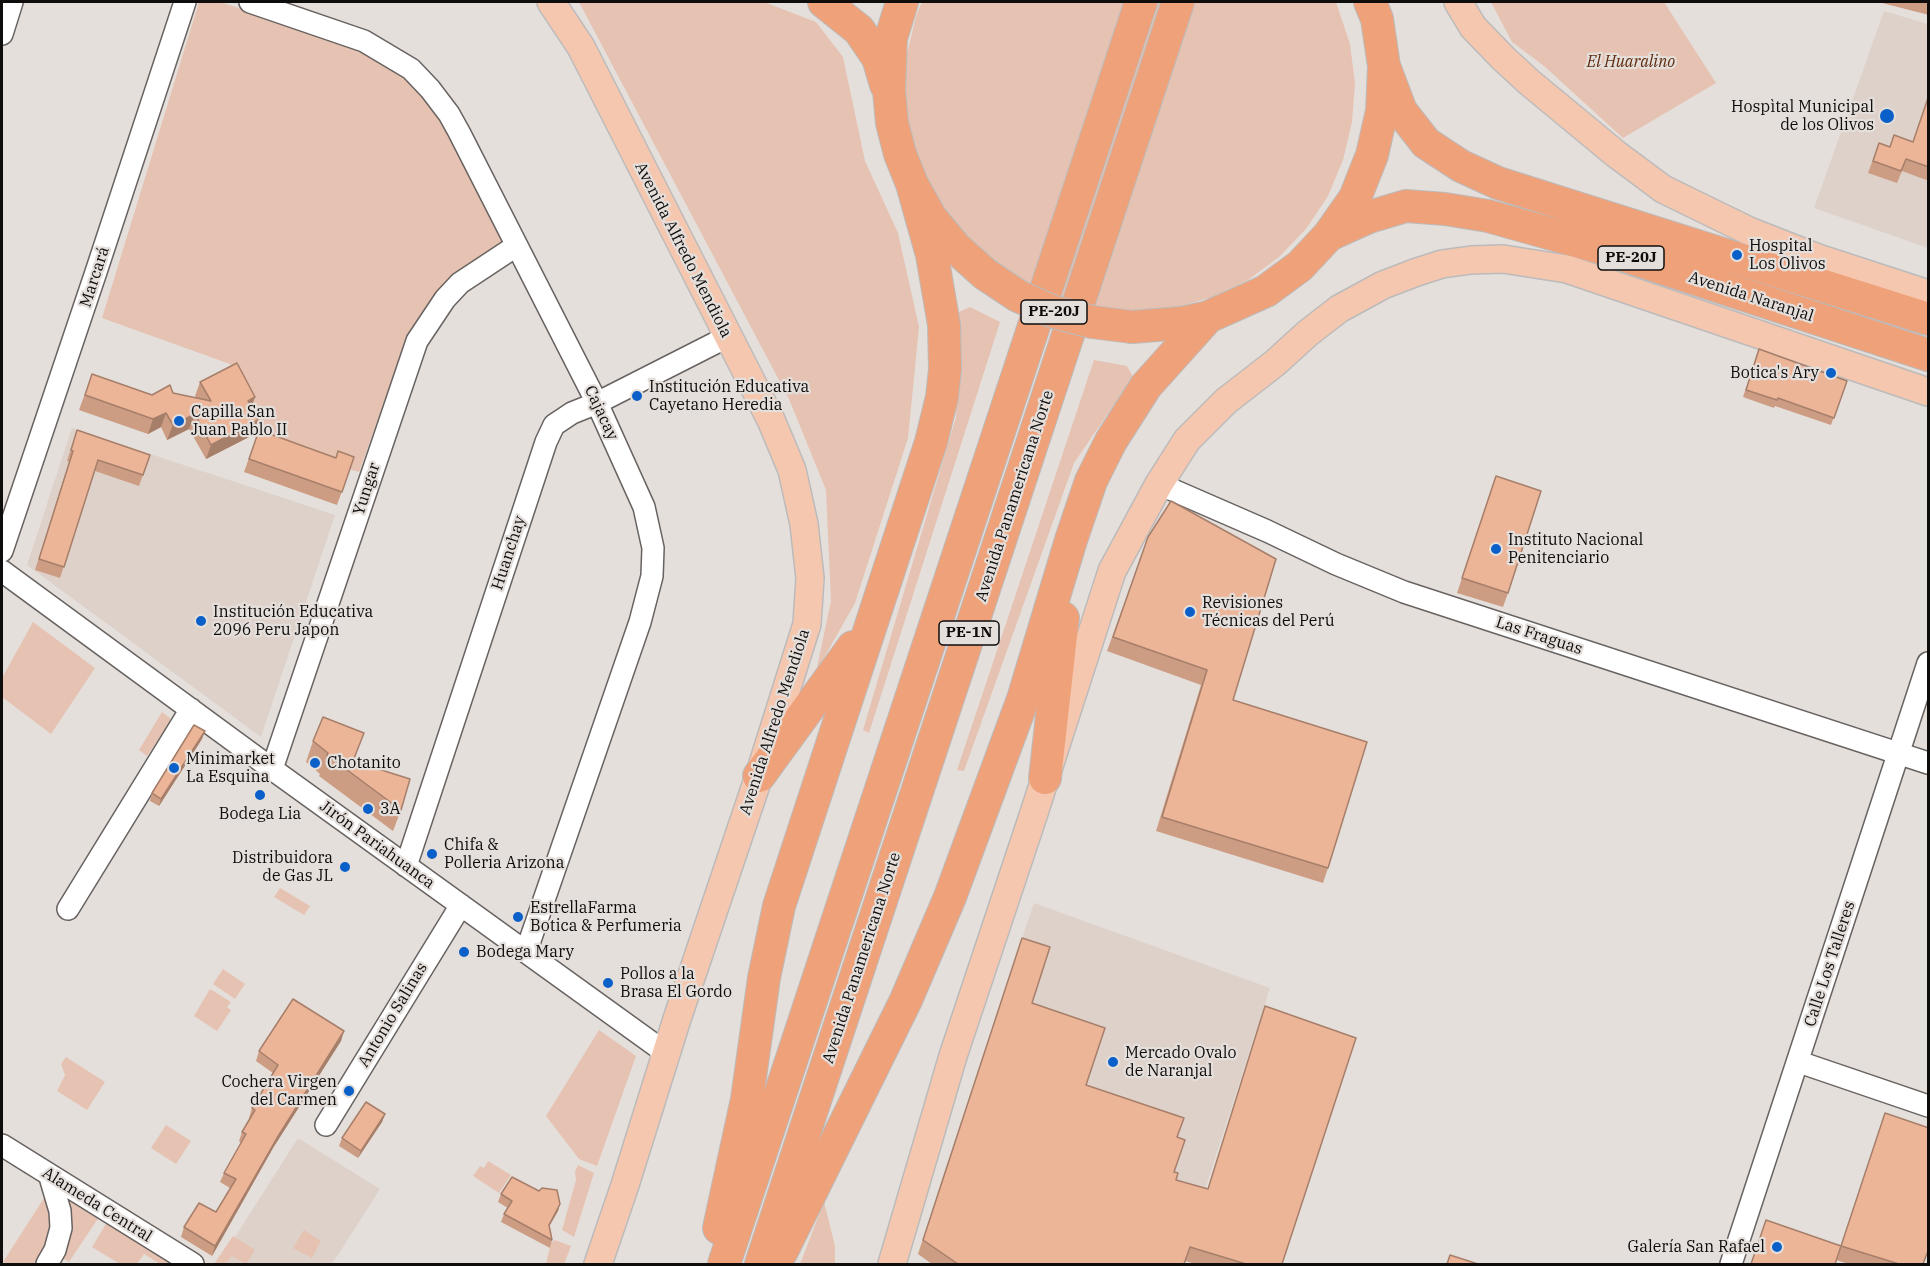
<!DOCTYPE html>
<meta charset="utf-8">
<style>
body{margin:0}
#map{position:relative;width:1930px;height:1266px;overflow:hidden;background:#e5dfdc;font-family:"IBM Plex Serif",serif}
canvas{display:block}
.frame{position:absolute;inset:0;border:3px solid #0e0d0c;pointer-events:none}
</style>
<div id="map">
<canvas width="1930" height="1266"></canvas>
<div class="frame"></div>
</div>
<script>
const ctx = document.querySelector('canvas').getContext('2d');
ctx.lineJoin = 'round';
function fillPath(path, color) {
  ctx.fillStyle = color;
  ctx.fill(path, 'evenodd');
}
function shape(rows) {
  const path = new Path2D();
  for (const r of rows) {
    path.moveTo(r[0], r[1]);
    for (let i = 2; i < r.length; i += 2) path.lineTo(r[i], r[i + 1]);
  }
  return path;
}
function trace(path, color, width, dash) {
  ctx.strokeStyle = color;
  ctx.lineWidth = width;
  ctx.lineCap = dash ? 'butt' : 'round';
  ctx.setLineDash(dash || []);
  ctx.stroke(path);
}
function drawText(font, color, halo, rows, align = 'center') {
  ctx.font = font + ' "IBM Plex Serif",serif';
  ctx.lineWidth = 4.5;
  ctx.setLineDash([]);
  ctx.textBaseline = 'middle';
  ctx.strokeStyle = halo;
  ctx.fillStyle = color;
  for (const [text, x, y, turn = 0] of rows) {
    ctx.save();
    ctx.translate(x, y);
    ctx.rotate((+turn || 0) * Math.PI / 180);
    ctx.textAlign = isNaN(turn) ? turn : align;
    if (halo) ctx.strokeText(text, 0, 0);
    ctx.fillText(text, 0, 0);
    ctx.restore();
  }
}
fillPath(shape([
 [1884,11,1928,24,1928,248,1814,208],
 [72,428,335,515,261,737,27,565],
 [1034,903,1270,988,1181,1264,932,1264,918,1254,940,1184],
 [298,1138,380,1189,332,1264,226,1264,232,1255,235,1237]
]), '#ded1ca');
fillPath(shape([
 [199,2,220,2,346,42,401,71,443,120,504,243,412,330,401,354,359,472,270,446,230,364,102,318],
 [579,2,764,2,816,22,843,57,865,161,898,233,919,327,908,438,855,603,816,672,831,601,826,490,789,399],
 [922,2,1336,2,1350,44,1355,83,1352,122,1343,160,1328,196,1306,229,1279,257,1248,280,1212,297,1175,308,1136,312,1097,310,1059,301,990,263,938,205,920,170,909,132,905,93,907,54,916,16],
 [1491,2,1664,2,1716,83,1623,138,1544,66,1512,42],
 [970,307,1000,322,869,733,863,730,956,417,959,312],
 [1094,360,1127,366,1133,377,1074,463,964,771,957,770],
 [33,622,95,668,51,734,2,697,2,678],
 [162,712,170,718,170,722,147,756,139,750],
 [280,888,310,906,304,915,274,897],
 [223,969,245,984,235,999,213,984],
 [210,989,231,1002,227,1007,231,1010,217,1031,194,1016],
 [599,1030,636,1056,597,1166,579,1159,546,1116],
 [66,1057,105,1082,87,1110,57,1091,65,1075,61,1064],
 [166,1125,191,1141,176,1164,151,1148],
 [488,1161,511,1175,499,1193,473,1176,480,1166,484,1168],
 [578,1165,594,1173,574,1237,562,1230,576,1180,575,1172],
 [64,1194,99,1217,69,1262,58,1255],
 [44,1198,51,1211,52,1234,40,1264,7,1264,3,1262],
 [824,1202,835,1246,835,1264,800,1264],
 [107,1222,175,1264,160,1264,144,1254,137,1264,120,1264,92,1247],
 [304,1230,321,1241,312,1258,293,1248],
 [233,1236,255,1250,246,1264,232,1256,226,1264,214,1264],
 [555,1240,571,1246,564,1264,546,1264,551,1243]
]), '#e5c2b1');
const minor = shape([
 [250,2,364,41,411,69,430,89,449,114,459,132,597,403,644,507,653,548,652,576,640,622,526,952],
 [2,34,12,2],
 [1159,484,1267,531,1336,564,1404,592,1928,763],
 [2,551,96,272,185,2],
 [2,571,272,769,666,1053],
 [272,769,417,341,445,299,460,283,516,246],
 [406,866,546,442,554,425,572,413,597,403,727,337],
 [68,909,191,709],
 [1799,1062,1928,1106],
 [326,1125,461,905],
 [2,1145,193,1264],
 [47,1264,55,1250,61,1228,60,1211,50,1177],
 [1731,1264,1928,663]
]);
const major = shape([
 [551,2,581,47,771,420,792,470,804,524,810,578,807,624,759,776,677,1019,625,1185,598,1264],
 [1458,2,1473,27,1503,58,1529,82,1616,154,1663,189,1749,231,1818,258,1928,294],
 [892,1264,953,1056,1033,816,1112,571,1159,484,1187,440,1226,401,1275,363,1308,333,1339,309,1383,285,1417,272,1442,264,1471,260,1503,259,1567,269,1928,392]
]);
const highway = shape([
 [824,2,859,30,878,58,886,85],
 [902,2,891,38,889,91,892,123,900,154,912,184,931,218,956,248,985,274],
 [1384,66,1401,111,1426,143,1461,166,1498,183,1928,319],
 [1329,235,1369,217,1406,206,1445,209,1488,216,1598,247,1928,355],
 [1132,327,1181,323,1208,317,1266,291,1300,266,1329,235,1355,198,1372,155,1382,111,1384,66,1377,19,1370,2],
 [759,776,853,647],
 [1045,778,1063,618],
 [719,1228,747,1099,764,978,779,906,931,442,942,397,945,369,944,325,932,255,912,184],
 [781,1253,906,1000,950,897,1023,699,1071,540,1091,481,1111,441,1146,386,1208,317],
 [724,1264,1141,2],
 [761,1264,1178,2]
]);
trace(minor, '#686361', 24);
trace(major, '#bcbbbb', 30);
trace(highway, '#bcbbbb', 34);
trace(minor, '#fff', 21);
trace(major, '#f5c7af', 27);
trace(highway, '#efa27a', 32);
const highwayBridge = shape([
 [985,274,1018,296,1054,312,1092,322,1132,327]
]);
trace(highwayBridge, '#bcbbbb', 34, []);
trace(highwayBridge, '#efa27a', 32);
fillPath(shape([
 [1878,2,1929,2,1929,15],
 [1929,99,1929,181,1902,171,1897,183,1868,173,1879,143,1890,147,1913,142],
 [1759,349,1847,381,1831,425,1775,406,1774,408,1743,397],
 [92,374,152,395,173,393,196,398,195,396,200,382,251,407,258,420,253,435,206,459,189,429,167,440,161,427,148,434,79,410],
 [77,430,150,455,139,486,95,471,60,578,35,570,69,462,67,461],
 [259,430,336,458,354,457,337,505,244,472],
 [1496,476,1508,593,1503,607,1457,593],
 [1148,537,1233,700,1328,868,1323,883,1156,831,1201,685,1107,651],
 [202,739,159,806,150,801,152,793],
 [313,741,353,761,401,810,393,831,319,776,320,774,306,762],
 [1022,938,1032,1003,1086,1085,1177,1137,1174,1172,1176,1180,1208,1189,1265,1006,1282,1264,1196,1264,1185,1261,1184,1264,932,1264,918,1254],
 [341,1041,273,1148,212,1256,181,1237,184,1227,216,1212,230,1188,220,1182,224,1173,241,1143,239,1141,242,1132,250,1119,249,1118,252,1108,273,1073,256,1061,259,1051],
 [385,1114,382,1122,358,1158,339,1146,342,1138],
 [539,1191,560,1204,558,1211,549,1226,552,1240,550,1248,501,1222,504,1214,508,1208,498,1202,501,1194],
 [1766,1220,1841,1246,1923,1264,1849,1264,1836,1260,1835,1264,1751,1264]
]), '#cc9c83');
fillPath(shape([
 [255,397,250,411,248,401],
 [166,413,161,427,148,434,153,419],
 [195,414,189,429,167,440,173,425],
 [258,420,253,435,206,459,211,445],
 [205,731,202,739,159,806,161,799],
 [344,1031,341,1041,273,1148,212,1256,215,1246,277,1138],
 [385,1114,382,1122,358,1158,361,1151],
 [560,1204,558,1211,546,1232,549,1225]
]), '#a67f6a');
const building = shape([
 [1928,98,1929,167,1906,159,1901,171,1873,161,1879,143,1890,147,1894,135,1913,142,1928,98],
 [1759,349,1847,381,1834,418,1778,398,1777,400,1746,390,1759,349],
 [237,363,255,397,248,401,258,420,211,445,195,414,173,425,166,413,153,419,85,395,92,374,152,395,170,385,173,393,211,401,200,382,237,363],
 [77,430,150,455,143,475,98,460,64,567,39,559,73,451,71,450,77,430],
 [259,430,336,458,338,451,354,457,342,492,249,459,259,430],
 [1496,476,1541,491,1508,593,1462,578,1496,476],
 [1171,501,1276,559,1233,700,1367,742,1328,868,1162,817,1207,670,1113,637,1148,537,1171,501],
 [323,717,364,733,353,761,410,779,401,810,327,755,328,753,313,741,323,717],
 [194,725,205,731,161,799,152,793,194,725],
 [1022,938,1050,947,1032,1003,1105,1028,1086,1085,1184,1118,1177,1137,1185,1140,1174,1172,1178,1173,1176,1180,1208,1189,1265,1006,1356,1038,1282,1264,1246,1264,1190,1247,1184,1264,958,1264,923,1240,1022,938],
 [293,999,344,1031,277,1138,215,1246,184,1227,199,1203,216,1212,236,1179,224,1173,246,1134,242,1132,255,1110,252,1108,278,1065,259,1051,293,999],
 [366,1102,385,1114,361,1151,342,1138,366,1102],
 [1885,1113,1929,1128,1929,1248,1923,1264,1899,1264,1841,1246,1885,1113],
 [512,1177,539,1191,542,1188,557,1190,560,1204,549,1225,552,1240,504,1214,512,1201,501,1194,512,1177],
 [1766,1220,1841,1246,1835,1264,1751,1264,1766,1220],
 [1450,1255,1478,1264,1447,1264,1450,1255]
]);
fillPath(building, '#edb598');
trace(building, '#a67f6a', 1.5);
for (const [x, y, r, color] of [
 [1887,116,8,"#0a5fc8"],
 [1737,255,6,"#0a5fc8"],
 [1831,373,6,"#0a5fc8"],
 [637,396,6,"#0a5fc8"],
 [179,421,6,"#0a5fc8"],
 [1496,549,6,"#0a5fc8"],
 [1190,612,6,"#0a5fc8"],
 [201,621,6,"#0a5fc8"],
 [315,763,6,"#0a5fc8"],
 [174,768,6,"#0a5fc8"],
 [260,795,6,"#0a5fc8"],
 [368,809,6,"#0a5fc8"],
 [432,854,6,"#0a5fc8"],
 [345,867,6,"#0a5fc8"],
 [518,917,6,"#0a5fc8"],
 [464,952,6,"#0a5fc8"],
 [608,983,6,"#0a5fc8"],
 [1113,1062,6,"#0a5fc8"],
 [349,1091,6,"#0a5fc8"],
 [1777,1247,6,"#0a5fc8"]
]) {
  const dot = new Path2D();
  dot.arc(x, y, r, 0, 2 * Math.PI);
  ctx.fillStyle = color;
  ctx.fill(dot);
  trace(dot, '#e5dfdc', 2);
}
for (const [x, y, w] of [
 [1631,258,66],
 [1054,312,66],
 [969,633,60]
]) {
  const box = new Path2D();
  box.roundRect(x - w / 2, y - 12, w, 24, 4.5);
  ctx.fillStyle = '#e5dfdc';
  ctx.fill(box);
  trace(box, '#0e0d0c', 1.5);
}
drawText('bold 15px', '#0e0d0c', null, [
 ["PE-20J",1631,258],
 ["PE-20J",1054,312],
 ["PE-1N",969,633]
]);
drawText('italic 16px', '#5f2c0d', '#e5dfdc', [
 ["El Huaralino",1631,62]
]);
drawText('16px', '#0e0d0c', '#e5dfdc', [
 ["Hospìtal Municipal",1874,107,"right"],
 ["de los Olivos",1874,125,"right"],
 ["Hospital",1749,246],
 ["Los Olivos",1749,264],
 ["Botica's Ary",1819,373,"right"],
 ["Institución Educativa",649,387],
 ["Cayetano Heredia",649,405],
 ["Capilla San",191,412],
 ["Juan Pablo II",191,430],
 ["Instituto Nacional",1508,540],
 ["Penitenciario",1508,558],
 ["Revisiones",1202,603],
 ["Técnicas del Perú",1202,621],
 ["Institución Educativa",213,612],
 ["2096 Peru Japon",213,630],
 ["Minimarket",186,759],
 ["La Esquina",186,777],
 ["Chotanito",327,763],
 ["3A",380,809],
 ["Bodega Lia",260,814,"center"],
 ["Chifa &",444,845],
 ["Polleria Arizona",444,863],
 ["Distribuidora",333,858,"right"],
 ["de Gas JL",333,876,"right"],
 ["EstrellaFarma",530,908],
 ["Botica & Perfumeria",530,926],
 ["Bodega Mary",476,952],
 ["Pollos a la",620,974],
 ["Brasa El Gordo",620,992],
 ["Mercado Ovalo",1125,1053],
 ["de Naranjal",1125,1071],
 ["Cochera Virgen",337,1082,"right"],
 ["del Carmen",337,1100,"right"],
 ["Galería San Rafael",1765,1247,"right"]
], 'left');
drawText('16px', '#0e0d0c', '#e5dfdc', [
 ["Avenida Alfredo Mendiola",683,250,63],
 ["Marcará",95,277,-72],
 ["Avenida Naranjal",1751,297,18],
 ["Cajacay",601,413,65],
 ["Yungar",367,489,-72],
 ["Avenida Panamericana Norte",1015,496,-72],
 ["Huanchay",509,553,-72],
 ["Las Fraguas",1539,636,18],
 ["Avenida Alfredo Mendiola",775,722,-72],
 ["Jirón Pariahuanca",377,845,36],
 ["Avenida Panamericana Norte",862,958,-72],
 ["Calle Los Talleres",1830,964,-72],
 ["Antonio Salinas",393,1015,-59],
 ["Alameda Central",97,1205,32]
]);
</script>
